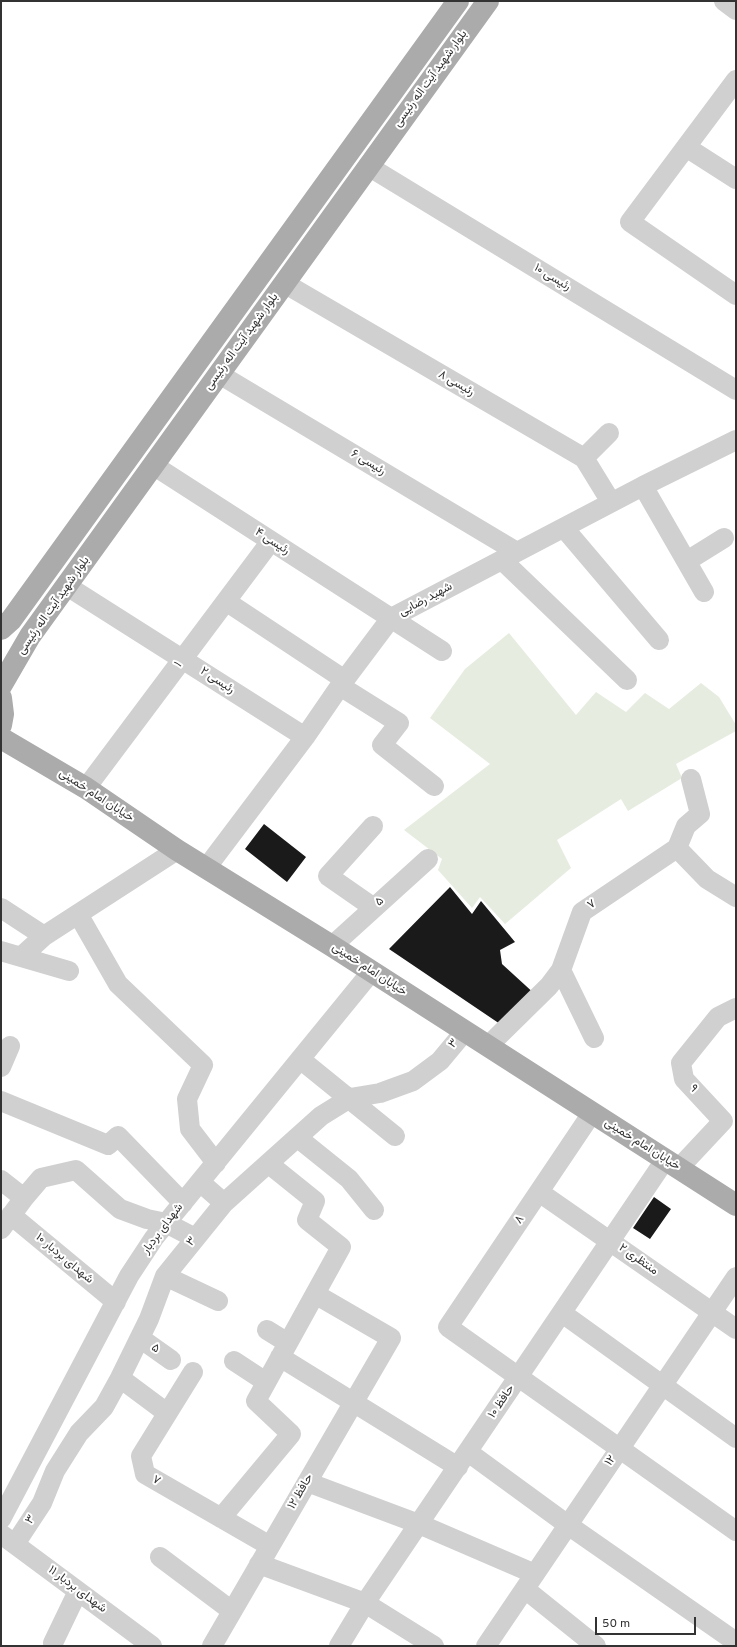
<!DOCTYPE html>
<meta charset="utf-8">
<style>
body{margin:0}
#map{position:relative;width:737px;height:1647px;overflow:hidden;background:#fff;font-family:Overpass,sans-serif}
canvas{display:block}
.frame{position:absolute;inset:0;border:2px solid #333;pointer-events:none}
.scale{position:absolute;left:595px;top:1617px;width:101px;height:18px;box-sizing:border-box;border:2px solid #333;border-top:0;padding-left:5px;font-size:12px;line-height:14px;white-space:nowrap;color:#333;-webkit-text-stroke:3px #fff;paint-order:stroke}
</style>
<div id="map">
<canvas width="737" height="1647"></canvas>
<div class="frame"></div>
<div class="scale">50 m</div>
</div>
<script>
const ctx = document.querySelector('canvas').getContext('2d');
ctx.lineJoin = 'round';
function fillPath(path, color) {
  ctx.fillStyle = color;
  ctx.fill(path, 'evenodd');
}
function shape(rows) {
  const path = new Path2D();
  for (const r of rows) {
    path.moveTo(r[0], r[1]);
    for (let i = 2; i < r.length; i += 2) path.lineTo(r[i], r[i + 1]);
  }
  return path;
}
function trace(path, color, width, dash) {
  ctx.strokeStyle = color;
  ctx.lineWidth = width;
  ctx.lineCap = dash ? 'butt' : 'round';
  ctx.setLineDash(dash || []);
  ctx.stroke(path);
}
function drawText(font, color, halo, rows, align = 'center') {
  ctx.font = font + ' Overpass,Vazirmatn,sans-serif';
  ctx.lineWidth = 4;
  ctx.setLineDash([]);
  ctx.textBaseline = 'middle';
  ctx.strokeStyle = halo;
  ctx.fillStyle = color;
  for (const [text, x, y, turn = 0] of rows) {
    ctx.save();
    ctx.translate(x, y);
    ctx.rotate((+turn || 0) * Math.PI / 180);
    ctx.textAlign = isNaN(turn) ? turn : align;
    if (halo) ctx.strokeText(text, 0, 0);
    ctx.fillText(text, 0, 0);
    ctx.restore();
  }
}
fillPath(shape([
 [509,633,576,715,596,692,626,712,645,693,669,709,701,683,719,697,736,725,736,731,676,764,682,778,628,811,621,799,557,840,571,868,505,924,480,897,472,908,438,870,442,859,404,830,490,764,430,718,465,669]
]), '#e6ecdf');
fillPath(shape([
 [264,824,306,857,287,882,245,849],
 [450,887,472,914,481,901,515,942,500,950,502,964,537,996,503,1026,389,949],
 [654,1197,671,1209,650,1239,633,1228]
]), '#1a1a1a');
trace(shape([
 [724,1,736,10],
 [736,80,630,222,736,295],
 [686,147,736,179],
 [368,166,736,390],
 [284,283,584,458,611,502],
 [219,374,517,552],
 [584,458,609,433],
 [153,465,442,651],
 [643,486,704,592],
 [564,528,659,640],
 [502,560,627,680],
 [687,561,724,538],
 [67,586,305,737],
 [227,602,345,680],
 [340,686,399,723,382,745,434,786],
 [86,788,271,541],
 [373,826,328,876,374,908],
 [677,848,686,826,700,814,691,779],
 [207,867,305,737,340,686,391,618,643,486,736,440],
 [1,908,44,936],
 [78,914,118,984,203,1065,187,1099,190,1129,216,1163],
 [332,946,428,859],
 [1,951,69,971],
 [21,957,44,936,177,850],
 [561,970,594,1038],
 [488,1046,549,986,561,970,582,912,677,848,707,879,736,897],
 [300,1059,395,1136],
 [1,1067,10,1046],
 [1,1101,108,1145,118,1136,183,1203],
 [592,1113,448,1327,736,1531],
 [298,1138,349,1179,374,1210],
 [679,1168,723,1121,684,1079,681,1063,718,1017,736,1008],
 [1,1180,24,1198],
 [200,1182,224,1203],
 [539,1192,736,1329],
 [11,1215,116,1302],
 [1,1229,24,1198,41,1178,76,1170,120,1209,147,1219,166,1223,195,1238],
 [165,1276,218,1301],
 [562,1313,736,1438],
 [267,1330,288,1343],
 [140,1338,171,1360],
 [280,1357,458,1467],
 [234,1361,266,1382],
 [193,1372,141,1456,145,1474,270,1546],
 [120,1378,167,1413],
 [468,1452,568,1525,736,1642],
 [307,1482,419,1524,535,1574],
 [221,1518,291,1434,256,1401,341,1247,307,1220,315,1201,269,1164],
 [1,1519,129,1276,154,1238,372,971],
 [1,1534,152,1646],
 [15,1544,42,1503,55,1471,79,1433,104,1407,120,1378,149,1319,165,1276,224,1203,321,1116,350,1098,380,1093,413,1081,440,1061,465,1031],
 [160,1557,232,1611],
 [259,1564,365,1603,434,1646],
 [525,1589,596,1646],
 [53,1643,78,1591],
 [212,1646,391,1338,315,1294],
 [339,1646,365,1603,665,1160],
 [486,1646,736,1277]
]), '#d0d0d0', 20);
trace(shape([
 [1,629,11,620,458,1],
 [1,686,30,636,488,1],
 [1,698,3,714,1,725],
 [1,738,86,788,177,850,332,946,736,1205]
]), '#ababab', 22);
drawText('12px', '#333', '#fff', [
 ["بلوار شهید آیت اله رئیسی",431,79,-54],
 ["رئیسی ۱۰",552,278,31],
 ["بلوار شهید آیت اله رئیسی",242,342,-54],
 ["رئیسی ۸",456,384,30],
 ["رئیسی ۶",368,463,31],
 ["رئیسی ۴",272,542,33],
 ["شهید رضایی",426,600,-28],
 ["بلوار شهید آیت اله رئیسی",54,606,-55],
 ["۱",179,665,-53],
 ["رئیسی ۲",217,681,33],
 ["خیابان امام خمینی",96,796,33],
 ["۵",380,902,-42],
 ["۷",592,905,-34],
 ["خیابان امام خمینی",369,970,33],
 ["۳",454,1044,-51],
 ["۹",693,1089,47],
 ["خیابان امام خمینی",642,1145,32],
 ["۸",520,1220,-56],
 ["شهدای بردبار",163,1229,-53],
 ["۳",192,1242,-51],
 ["شهدای بردبار ۱۰",64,1259,40],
 ["منتظری ۲",638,1260,35],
 ["۵",155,1349,34],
 ["حافظ ۱۰",502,1402,-56],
 ["۱۲",611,1461,-56],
 ["۷",156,1481,30],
 ["حافظ ۱۲",301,1492,-60],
 ["۳",31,1520,-58],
 ["شهدای بردبار ۱۱",77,1590,37]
]);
</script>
